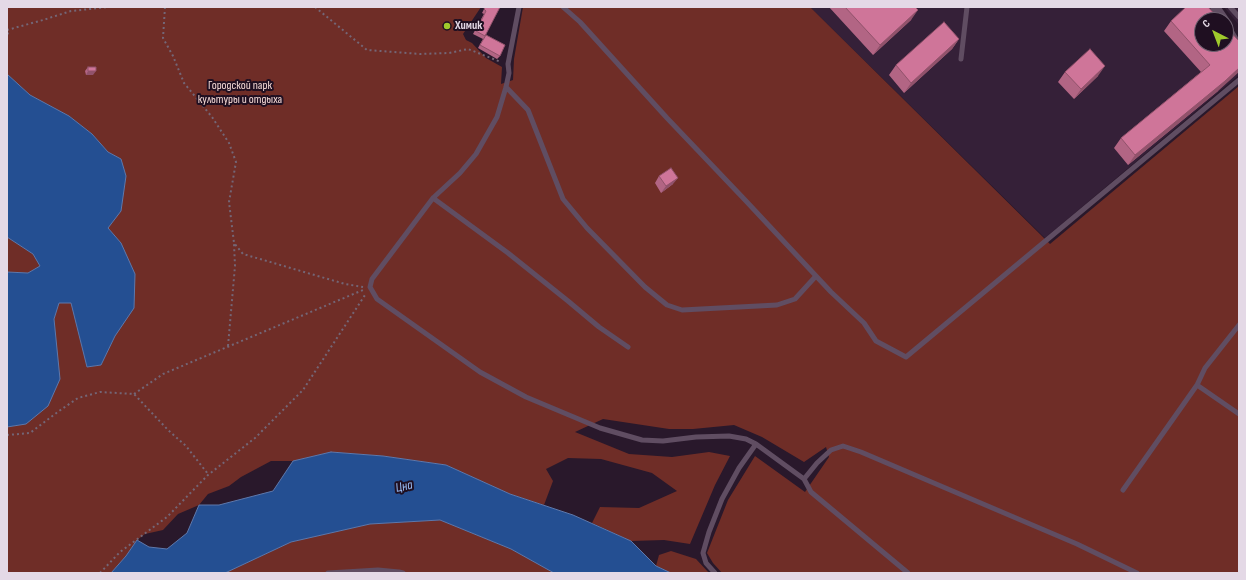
<!DOCTYPE html>
<meta charset="utf-8">
<style>
body{margin:0}
#map{position:relative;width:1246px;height:580px;overflow:hidden;background:#29182b;font-family:"Sofia Sans Condensed",sans-serif}
canvas{display:block}
.frame{position:absolute;inset:0;border:8px solid #e4d9e6;pointer-events:none}
.north{position:absolute;left:1194px;top:12px;width:40px;height:40px;box-sizing:border-box;background:#1f0f21;border:1px solid #6e6070;border-radius:50%;rotate:318deg;font-size:11px;font-weight:700;line-height:16px;text-align:center;color:#e4d9e6}
.north::after{content:'';display:block;margin:auto;width:14px;height:18px;background:#a0ca2c;clip-path:polygon(50% 0,100% 100%,50% 72%,0 100%)}
</style>
<div id="map">
<canvas width="1246" height="580"></canvas>
<div class="frame"></div>
<div class="north">С</div>
</div>
<script>
const ctx = document.querySelector('canvas').getContext('2d');
ctx.lineJoin = 'round';
function fillPath(path, color) {
  ctx.fillStyle = color;
  ctx.fill(path, 'evenodd');
}
function shape(rows) {
  const path = new Path2D();
  for (const r of rows) {
    path.moveTo(r[0], r[1]);
    for (let i = 2; i < r.length; i += 2) path.lineTo(r[i], r[i + 1]);
  }
  return path;
}
function trace(path, color, width, dash) {
  ctx.strokeStyle = color;
  ctx.lineWidth = width;
  ctx.lineCap = dash ? 'butt' : 'round';
  ctx.setLineDash(dash || []);
  ctx.stroke(path);
}
function drawText(font, color, halo, rows, align = 'center') {
  ctx.font = font + ' "Sofia Sans Condensed",sans-serif';
  ctx.lineWidth = 4;
  ctx.setLineDash([]);
  ctx.textBaseline = 'middle';
  ctx.strokeStyle = halo;
  ctx.fillStyle = color;
  for (const [text, x, y, turn = 0] of rows) {
    ctx.save();
    ctx.translate(x, y);
    ctx.rotate((+turn || 0) * Math.PI / 180);
    ctx.textAlign = isNaN(turn) ? turn : align;
    if (halo) ctx.strokeText(text, 0, 0);
    ctx.fillText(text, 0, 0);
    ctx.restore();
  }
}
fillPath(shape([
 [810,7,1196,7,1202,20,1202,44,1226,44,1239,56,1239,75,1045,238],
 [1224,7,1239,7,1239,25]
]), '#352038');
fillPath(shape([
 [7,7,481,7,463,34,466,40,472,43,486,58,502,67,501,84,513,80,514,59,523,7,810,7,1050,244,1239,86,1239,573,722,573,713,563,707,553,728,500,755,456,805,492,829,457,826,447,804,462,762,437,734,425,693,429,669,429,603,419,575,432,629,454,672,457,709,452,730,456,715,485,690,544,664,540,631,541,592,523,600,507,639,508,677,491,652,473,601,459,568,458,546,469,553,481,544,505,510,494,446,465,383,456,331,452,293,461,271,461,241,477,229,486,208,494,199,505,178,514,163,530,145,534,137,540,126,556,111,573,7,573,7,427,26,424,56,342,54,319,59,303,71,302,87,367,101,365,115,336,121,243,108,228,121,159,108,152,92,134,69,116,30,95,7,74],
 [7,237,33,254,40,266,28,273,7,272],
 [440,520,511,549,554,573,225,573,291,542,370,524],
 [671,551,696,559,709,573,671,573,656,566,659,555]
]), '#6f2d27');
const water = shape([
 [7,74,30,95,69,116,92,134,108,152,121,159,126,176,121,211,108,228,121,243,135,274,134,308,115,336,101,365,87,367,71,303,59,303,54,319,60,379,48,406,26,424,7,427,7,272,28,273,40,266,33,254,7,237,7,74],
 [331,452,383,456,446,465,510,494,573,515,631,541,656,566,671,573,554,573,511,549,440,520,370,524,291,542,225,573,111,573,126,556,137,540,149,547,167,549,187,533,199,505,219,505,273,491,293,461,331,452]
]);
fillPath(water, '#244f92');
trace(water, '#5e78ab', 1);
trace(shape([
 [165,7,163,38,173,56,184,83,212,117,229,143,236,162,229,202,234,243,243,254,345,284,363,287],
 [315,7,367,50,420,54,449,53,468,49,501,62],
 [7,30,43,20,71,11,109,7],
 [7,33,9,34],
 [228,346,235,266,234,244],
 [134,394,163,374,363,290],
 [7,435,30,433,59,411,78,398,100,392,134,394,168,430,186,446,208,474],
 [100,573,120,552,167,517,208,475,255,438,303,390,365,295]
]), '#746676', 2, [2, 3]);
trace(shape([
 [519,7,508,64,509,73,506,87,497,117,476,154,460,173,433,198,372,279,370,287,377,299,480,372,526,397,600,428,642,440,663,441,696,437,729,436,746,439,756,444,739,468,722,499,709,532,703,553,706,563,715,573],
 [563,7,580,22,667,118,746,201,831,292,864,323,876,341,906,357,1239,80],
 [1230,7,1239,17],
 [1226,22,1239,44],
 [961,59,967,7],
 [506,87,528,110,563,199,587,228,645,287,667,305,682,310,777,305,795,299,816,276],
 [433,198,508,253,568,301,599,327,628,347],
 [1197,385,1239,414],
 [756,444,804,479,817,463,831,450,843,446,861,452,1077,544,1137,573],
 [804,479,811,492,908,573],
 [1123,490,1197,385,1205,368,1239,325],
 [328,573,378,570,399,572,403,573]
]), '#604d62', 5);
trace(shape([
 [1215,7,1224,20]
]), '#604d62', 10);
fillPath(shape([
 [485,7,500,7,485,35,500,56,497,59,478,48,483,39,473,34,484,14,482,13],
 [829,7,915,7,911,20,873,55],
 [1171,21,1226,44,1218,91,1128,165,1114,148,1121,138,1201,72,1164,31],
 [959,39,952,49,904,93,889,75,896,65],
 [88,67,93,75,86,75,85,71],
 [1065,72,1098,76,1074,99,1058,82],
 [659,176,673,184,661,193,655,183]
]), '#b26584');
fillPath(shape([
 [918,10,911,20,873,55,880,45],
 [959,39,952,49,904,93,911,83],
 [1105,66,1098,76,1074,99,1081,89],
 [1239,68,1239,72,1218,91,1128,165,1135,155],
 [88,71,96,71,93,75,86,75],
 [678,178,673,184,661,193,666,186]
]), '#91526b');
const building = shape([
 [485,7,500,7,485,36,476,31,486,11,484,9,485,7],
 [845,7,915,7,918,10,880,45,845,7],
 [1186,7,1208,7,1220,20,1202,20,1202,44,1226,44,1226,27,1239,41,1239,68,1225,81,1135,155,1121,138,1210,65,1171,21,1186,7],
 [944,22,959,39,911,83,896,65,944,22],
 [486,35,505,45,500,56,480,45,486,35],
 [1090,49,1105,66,1081,89,1065,72,1090,49],
 [88,67,96,67,96,71,88,71,88,67],
 [671,168,678,178,666,186,659,176,671,168]
]);
fillPath(building, '#cf7599');
trace(building, '#91526b', 1);
for (const [x, y, r, color] of [
 [447,26,4,"#a0ca2c"]
]) {
  const dot = new Path2D();
  dot.arc(x, y, r, 0, 2 * Math.PI);
  ctx.fillStyle = color;
  ctx.fill(dot);
  trace(dot, '#1f0f21', 1.5);
}
drawText('bold 12px', '#e4d9e6', '#1f0f21', [
 ["Химик",455,26]
], 'left');
drawText('12px', '#f5dad6', '#1f0f21', [
 ["Городской парк",240,86],
 ["культуры и отдыха",240,100]
]);
drawText('italic 13px', '#9cc1fa', '#1f0f21', [
 ["Цна",404,487,-13]
]);
</script>
